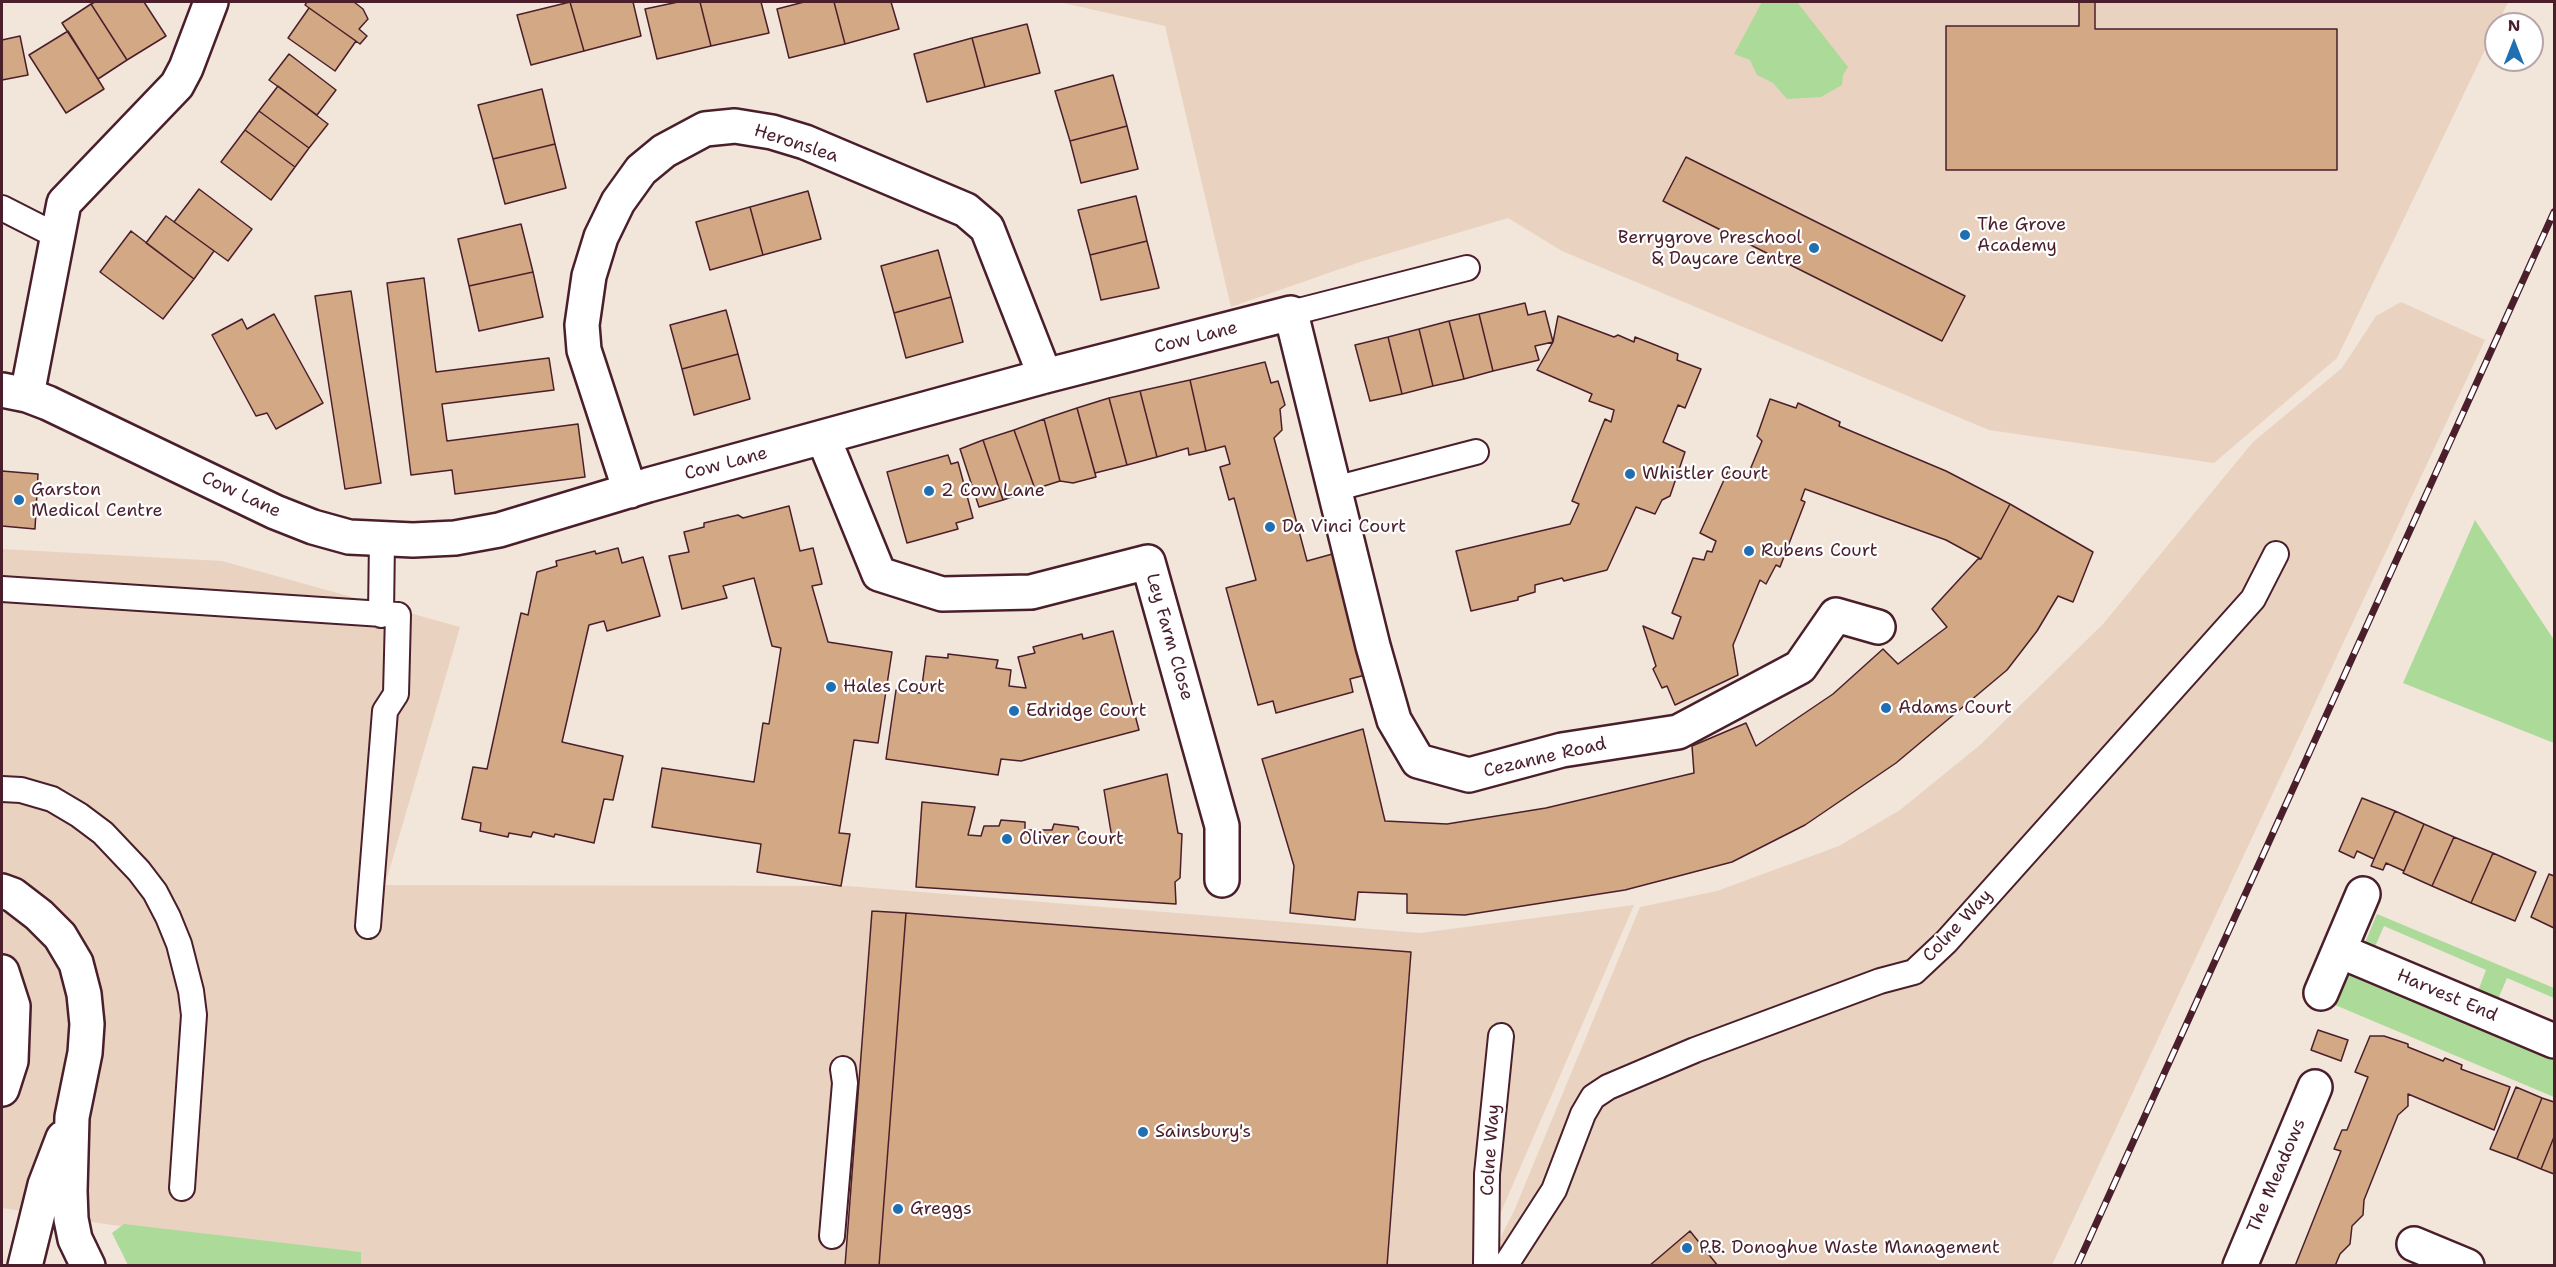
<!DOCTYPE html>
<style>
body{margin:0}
#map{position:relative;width:2556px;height:1267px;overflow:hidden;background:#f2e5da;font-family:"Shantell Sans",sans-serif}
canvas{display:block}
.frame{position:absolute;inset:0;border:3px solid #4a1f2b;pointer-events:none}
.north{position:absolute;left:2484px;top:12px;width:60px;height:60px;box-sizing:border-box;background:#fff;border:2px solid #b7a5aa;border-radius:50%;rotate:0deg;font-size:16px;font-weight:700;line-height:24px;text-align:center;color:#4a1f2b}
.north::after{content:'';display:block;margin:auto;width:21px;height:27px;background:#1f6fb2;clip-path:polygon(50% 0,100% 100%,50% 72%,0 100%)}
</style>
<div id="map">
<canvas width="2556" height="1267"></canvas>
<div class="frame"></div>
<div class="north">N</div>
</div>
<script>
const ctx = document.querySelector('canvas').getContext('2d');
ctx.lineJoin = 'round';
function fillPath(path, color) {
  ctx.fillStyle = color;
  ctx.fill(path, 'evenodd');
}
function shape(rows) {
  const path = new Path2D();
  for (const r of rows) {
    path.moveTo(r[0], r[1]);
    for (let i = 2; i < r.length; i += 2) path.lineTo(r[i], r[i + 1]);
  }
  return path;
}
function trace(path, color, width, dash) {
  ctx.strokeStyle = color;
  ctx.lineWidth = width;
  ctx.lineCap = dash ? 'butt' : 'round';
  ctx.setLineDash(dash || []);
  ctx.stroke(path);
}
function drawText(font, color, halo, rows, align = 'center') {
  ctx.font = font + ' "Shantell Sans",sans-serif';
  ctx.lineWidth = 4.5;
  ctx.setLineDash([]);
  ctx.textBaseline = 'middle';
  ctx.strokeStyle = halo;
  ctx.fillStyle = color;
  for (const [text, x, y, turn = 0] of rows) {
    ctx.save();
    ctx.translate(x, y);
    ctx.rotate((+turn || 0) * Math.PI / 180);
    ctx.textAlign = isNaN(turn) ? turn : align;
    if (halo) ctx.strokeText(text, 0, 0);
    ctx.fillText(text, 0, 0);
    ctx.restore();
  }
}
fillPath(shape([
 [1059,2,2508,2,2337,358,2214,463,1989,430,1562,251,1508,218,1363,261,1231,307,1165,26],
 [2401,302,2485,340,2052,1265,1486,1266,1514,1211,1640,907,1717,891,1839,846,1900,810,1980,745,2103,624,2253,442,2342,368,2376,316],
 [2,549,222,561,460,627,385,885,848,886,1420,933,1634,905,1478,1265,361,1266,361,1252,112,1225,2,1208]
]), '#e9d3c0');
fillPath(shape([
 [1762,2,1797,2,1848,67,1843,75,1842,85,1821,97,1787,99,1773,83,1757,75,1750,60,1734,54],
 [2475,520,2554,640,2554,743,2403,683],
 [2377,914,2554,988,2554,998,2507,978,2498,999,2478,991,2486,970,2384,926,2374,949,2364,945],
 [2349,975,2554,1061,2554,1097,2335,1005],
 [124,1224,361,1252,361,1265,128,1265,112,1233]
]), '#acda99');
const building = shape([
 [95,2,144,2,166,36,127,60,91,4,95,2],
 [307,2,354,2,363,9,368,19,359,29,367,36,360,44,305,5,307,2],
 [570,2,584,51,531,65,517,15,570,2],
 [570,2,633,2,641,36,584,51,570,2],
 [678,2,700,2,711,46,657,59,645,9,678,2],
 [700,2,761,2,769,33,711,46,700,2],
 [804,2,834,2,845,44,789,58,777,9,804,2],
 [834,2,891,2,899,29,845,44,834,2],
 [2079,2,2095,2,2095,29,2337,29,2337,170,1946,170,1946,26,2079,26,2079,2],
 [91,4,127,60,98,79,62,23,91,4],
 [309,8,356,41,335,71,288,38,309,8],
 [1027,24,1040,73,985,87,972,38,1027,24],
 [68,31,104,89,66,113,29,55,68,31],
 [20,36,28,75,2,80,2,40,20,36],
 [972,38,985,87,927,102,914,54,972,38],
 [289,54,336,90,317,115,269,80,289,54],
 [1113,75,1127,126,1070,141,1055,91,1113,75],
 [278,86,328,124,309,148,259,111,278,86],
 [542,89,555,144,493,159,478,105,542,89],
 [259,111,309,148,295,167,245,130,259,111],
 [1127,126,1138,169,1081,183,1070,141,1127,126],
 [245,130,295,167,271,200,221,162,245,130],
 [555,144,566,188,505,204,493,159,555,144],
 [1686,157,1965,296,1942,341,1663,201,1686,157],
 [199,189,252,229,228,261,174,222,199,189],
 [808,191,821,239,763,255,750,207,808,191],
 [1136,196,1147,241,1090,255,1078,210,1136,196],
 [750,207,763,255,710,270,696,222,750,207],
 [166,216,214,251,194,279,146,243,166,216],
 [521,224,533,272,469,286,458,239,521,224],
 [131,231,194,279,163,319,100,272,131,231],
 [1147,241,1159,288,1101,300,1090,255,1147,241],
 [938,250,951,297,894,313,881,266,938,250],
 [533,272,543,317,479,331,469,286,533,272],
 [424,278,436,372,549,358,554,390,442,404,447,441,578,424,585,477,455,494,452,470,411,475,387,283,424,278],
 [351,291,381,483,345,489,315,296,351,291],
 [951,297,963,342,906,358,894,313,951,297],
 [1525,303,1528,315,1545,311,1553,342,1535,346,1539,360,1493,371,1479,314,1525,303],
 [726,310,738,354,682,369,670,325,726,310],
 [274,314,323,403,276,429,267,413,256,416,212,335,242,319,247,329,274,314],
 [1479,314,1493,371,1464,379,1449,321,1479,314],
 [1558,316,1614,337,1618,335,1634,342,1635,337,1678,354,1677,360,1701,369,1685,408,1678,405,1663,442,1685,452,1670,496,1662,500,1655,514,1636,507,1607,570,1564,581,1562,578,1535,585,1535,592,1518,597,1518,600,1471,611,1456,551,1570,524,1579,504,1572,501,1605,419,1611,422,1614,410,1589,401,1592,394,1537,370,1553,342,1558,316],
 [1449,321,1464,379,1433,386,1419,329,1449,321],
 [1419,329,1433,386,1402,394,1388,337,1419,329],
 [1388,337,1402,394,1370,401,1355,345,1388,337],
 [738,354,750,399,694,415,682,369,738,354],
 [1265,362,1271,383,1278,381,1285,405,1280,409,1282,430,1274,438,1307,561,1336,553,1369,674,1350,679,1353,692,1276,713,1273,701,1258,705,1226,588,1256,580,1234,498,1229,500,1220,467,1230,464,1225,446,1206,451,1190,380,1265,362],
 [1190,380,1206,451,1189,455,1188,448,1157,457,1140,391,1190,380],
 [1140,391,1157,457,1127,465,1109,398,1140,391],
 [1109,398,1127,465,1095,473,1077,408,1109,398],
 [1770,399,1796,408,1798,403,1840,422,1839,426,1946,471,2010,504,1981,559,1946,540,1805,489,1801,500,1805,502,1780,567,1776,565,1766,584,1760,580,1733,645,1738,675,1675,705,1667,686,1662,688,1653,669,1656,666,1643,626,1673,639,1681,617,1672,613,1693,558,1704,560,1707,551,1712,552,1716,541,1700,533,1728,471,1747,477,1762,441,1757,436,1770,399],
 [1077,408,1096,477,1073,483,1060,481,1044,419,1077,408],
 [1044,419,1060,481,1035,489,1014,430,1044,419],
 [1014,430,1035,489,1003,500,983,440,1014,430],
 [983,440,1003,500,979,507,960,449,983,440],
 [948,455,951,464,958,462,973,518,956,523,958,529,907,543,887,472,948,455],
 [2,471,38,474,35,529,2,526,2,471],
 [2010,504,2093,552,2073,602,2058,596,2037,631,2007,670,1896,763,1805,825,1732,862,1625,890,1465,915,1407,913,1407,894,1358,892,1355,920,1290,913,1294,866,1262,759,1363,729,1385,821,1447,824,1546,808,1694,773,1692,746,1746,723,1756,746,1833,694,1883,649,1898,664,1947,627,1932,609,1978,559,1981,559,2010,504],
 [789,506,800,551,813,548,822,584,812,586,828,642,892,652,878,743,854,740,839,833,850,834,841,886,757,872,761,844,652,827,662,768,754,782,763,723,769,724,781,648,772,646,754,578,723,586,727,598,682,609,669,556,689,552,684,532,704,527,704,523,738,515,743,518,789,506],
 [618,548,622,563,643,557,660,616,607,631,604,621,589,625,562,742,623,756,613,800,604,799,594,843,555,834,554,837,533,832,531,837,509,833,508,837,480,831,481,823,462,819,473,767,487,769,521,613,528,615,537,572,557,566,556,561,595,551,596,554,618,548],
 [1113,631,1139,730,1021,761,1001,759,998,775,886,759,896,690,921,693,926,656,948,658,948,654,998,660,996,668,1011,670,1009,686,1026,688,1018,657,1035,653,1033,647,1082,634,1083,639,1113,631],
 [1167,774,1178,833,1182,834,1180,878,1175,882,1176,904,916,887,922,802,975,807,968,835,981,836,984,826,999,826,1001,820,1025,822,1025,830,1052,830,1054,824,1078,827,1080,834,1095,835,1096,842,1113,844,1104,790,1167,774],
 [2362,798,2395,811,2374,859,2357,851,2354,858,2339,851,2362,798],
 [2395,811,2424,824,2404,871,2386,863,2383,870,2371,866,2395,811],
 [2424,824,2454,837,2432,886,2403,873,2424,824],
 [2454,837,2493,853,2471,903,2432,886,2454,837],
 [2493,853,2536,872,2515,921,2471,903,2493,853],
 [2549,874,2554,876,2554,928,2531,917,2549,874],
 [872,911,906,913,879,1266,845,1266,872,911],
 [906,913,1411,952,1387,1266,879,1266,906,913],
 [2318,1030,2348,1040,2341,1061,2311,1050,2318,1030],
 [2370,1036,2384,1036,2408,1044,2408,1047,2443,1061,2445,1058,2462,1065,2461,1069,2510,1087,2494,1130,2408,1094,2408,1106,2398,1115,2364,1200,2363,1215,2352,1226,2350,1244,2340,1254,2335,1266,2295,1266,2341,1151,2334,1149,2342,1130,2347,1130,2368,1077,2355,1072,2370,1036],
 [2516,1087,2542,1098,2517,1159,2490,1149,2516,1087],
 [2542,1098,2554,1102,2554,1137,2541,1169,2517,1159,2542,1098],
 [2554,1137,2554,1174,2541,1169,2554,1137],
 [1690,1231,1718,1266,1649,1266,1690,1231]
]);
fillPath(building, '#d3a885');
trace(building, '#4a1f2b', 1.5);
const service = shape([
 [2,208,57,236],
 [1291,313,1467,268],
 [1334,489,1476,452],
 [2,589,398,615,396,694,385,711,368,926],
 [381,615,382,539],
 [2,789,21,790,52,799,79,815,103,833,139,871,155,892,168,917,179,944,191,991,194,1015,182,1188],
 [832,1236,845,1083,843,1069],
 [1486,1266,1487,1174,1501,1036],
 [1505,1266,1554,1190,1583,1114,1593,1097,1608,1087,1695,1050,1880,981,1914,972,1946,942,2253,599,2276,554]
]);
const minor = shape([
 [2,390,27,395,48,403,275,512,313,527,349,537,413,540,455,538,499,530,648,485,1045,376,1291,313,1373,646,1394,720,1418,761,1469,775,1562,750,1678,732,1800,667,1836,615,1878,627],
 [27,395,64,203,177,85,186,68,211,2],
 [823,437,879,574,942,594,1031,592,1148,562,1222,826,1222,880],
 [630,491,584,350,582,325,589,276,601,237,618,202,641,170,664,151,705,129,735,126,772,132,805,142,966,210,987,228,1045,376],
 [2,891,13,895,39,915,60,936,76,963,84,994,87,1024,85,1053,72,1117,70,1191,71,1219,75,1239,88,1266],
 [2340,951,2554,1041],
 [2,972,13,1006,11,1061,2,1089],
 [2321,993,2363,894],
 [2414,1244,2467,1266],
 [25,1266,45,1185,63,1138],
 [2240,1266,2315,1087]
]);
trace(service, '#4a1f2b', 28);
trace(minor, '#4a1f2b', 38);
trace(service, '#fff', 24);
trace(minor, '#fff', 33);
const rail = shape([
 [2077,1266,2554,212]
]);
trace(rail, '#4a1f2b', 7);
trace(rail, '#fff', 4.5, [14]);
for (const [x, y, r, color] of [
 [1965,235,6,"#1f6fb2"],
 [1814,248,6,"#1f6fb2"],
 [1630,474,6,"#1f6fb2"],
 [929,491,6,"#1f6fb2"],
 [19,500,6,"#1f6fb2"],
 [1270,527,6,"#1f6fb2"],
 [1749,551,6,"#1f6fb2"],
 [831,687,6,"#1f6fb2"],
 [1886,708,6,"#1f6fb2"],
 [1014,711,6,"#1f6fb2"],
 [1007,839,6,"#1f6fb2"],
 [1143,1132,6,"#1f6fb2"],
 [898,1209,6,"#1f6fb2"],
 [1687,1248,6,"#1f6fb2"]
]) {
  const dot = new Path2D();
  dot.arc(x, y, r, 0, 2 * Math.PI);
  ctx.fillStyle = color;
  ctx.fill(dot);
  trace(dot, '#fff', 2);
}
drawText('18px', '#4a1f2b', '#fff', [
 ["Heronslea",796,144,18],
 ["Cow Lane",1196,338,-14],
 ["Cow Lane",726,464,-15],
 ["Cow Lane",241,495,25],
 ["Ley Farm Close",1169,637,74],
 ["Cezanne Road",1545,758,-13],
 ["Colne Way",1958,926,-47],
 ["Harvest End",2447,996,23],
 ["Colne Way",1491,1150,-86],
 ["The Meadows",2277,1176,-67]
]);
drawText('18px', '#4a1f2b', '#fff', [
 ["The Grove",1977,225],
 ["Academy",1977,246],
 ["Berrygrove Preschool",1802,238,"right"],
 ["& Daycare Centre",1802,259,"right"],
 ["Whistler Court",1642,474],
 ["Garston",31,490],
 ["Medical Centre",31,511],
 ["2 Cow Lane",941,491],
 ["Da Vinci Court",1282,527],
 ["Rubens Court",1761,551],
 ["Hales Court",843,687],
 ["Adams Court",1898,708],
 ["Edridge Court",1026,711],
 ["Oliver Court",1019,839],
 ["Sainsbury's",1155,1132],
 ["Greggs",910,1209],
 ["P.B. Donoghue Waste Management",1699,1248]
], 'left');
</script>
